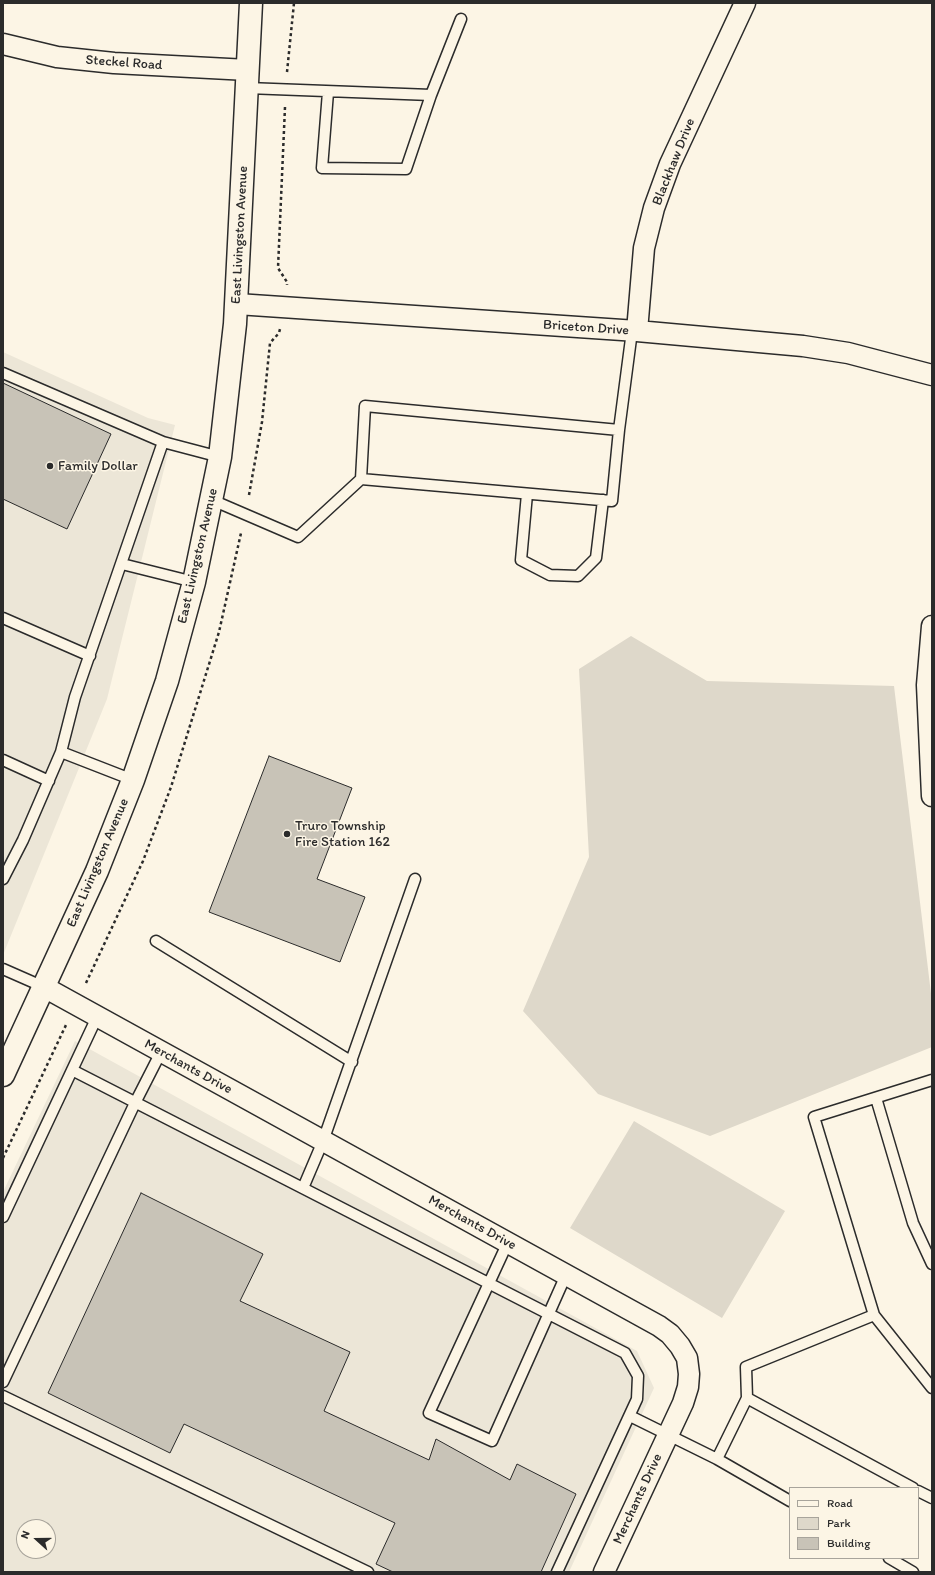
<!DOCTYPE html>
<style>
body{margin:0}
#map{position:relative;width:935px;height:1575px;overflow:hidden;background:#fcf5e5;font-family:Itim,sans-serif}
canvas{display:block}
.frame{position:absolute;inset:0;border:4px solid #2b2b2b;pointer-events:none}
.legend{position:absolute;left:789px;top:1487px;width:130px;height:72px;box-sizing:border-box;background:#fcf5e5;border:1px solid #a8a49b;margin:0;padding:5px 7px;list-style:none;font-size:12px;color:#2b2b2b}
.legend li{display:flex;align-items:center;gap:8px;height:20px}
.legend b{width:20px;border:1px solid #a8a49b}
.north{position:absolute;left:16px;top:1519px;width:40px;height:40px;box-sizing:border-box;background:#fcf5e5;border:1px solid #a8a49b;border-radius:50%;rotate:291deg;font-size:11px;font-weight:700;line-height:16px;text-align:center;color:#2b2b2b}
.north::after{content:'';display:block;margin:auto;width:14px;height:18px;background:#2b2b2b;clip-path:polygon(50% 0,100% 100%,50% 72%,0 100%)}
</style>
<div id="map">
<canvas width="935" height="1575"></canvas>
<div class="frame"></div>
<ul class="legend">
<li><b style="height:5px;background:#fcf5e5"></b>Road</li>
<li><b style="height:11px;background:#ded8ca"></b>Park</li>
<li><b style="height:11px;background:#c8c3b7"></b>Building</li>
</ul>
<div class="north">N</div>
</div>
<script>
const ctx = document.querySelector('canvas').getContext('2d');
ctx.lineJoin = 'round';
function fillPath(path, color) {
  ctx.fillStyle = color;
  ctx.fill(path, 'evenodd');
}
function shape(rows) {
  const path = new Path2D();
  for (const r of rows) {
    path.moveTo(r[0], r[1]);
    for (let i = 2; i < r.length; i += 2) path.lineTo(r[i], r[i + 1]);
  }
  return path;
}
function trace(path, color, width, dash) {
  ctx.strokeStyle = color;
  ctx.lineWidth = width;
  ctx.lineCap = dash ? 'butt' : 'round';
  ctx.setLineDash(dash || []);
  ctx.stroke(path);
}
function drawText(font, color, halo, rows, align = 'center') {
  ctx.font = font + ' Itim,sans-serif';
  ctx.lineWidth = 3;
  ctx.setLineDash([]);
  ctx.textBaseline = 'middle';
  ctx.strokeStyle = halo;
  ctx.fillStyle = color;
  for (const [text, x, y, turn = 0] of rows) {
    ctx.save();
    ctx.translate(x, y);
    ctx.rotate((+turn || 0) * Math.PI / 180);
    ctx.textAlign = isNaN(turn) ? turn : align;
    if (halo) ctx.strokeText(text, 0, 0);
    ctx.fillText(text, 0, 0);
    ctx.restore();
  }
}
fillPath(shape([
 [3,352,148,418,175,425,107,699,3,955],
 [75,1041,637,1351,654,1388,569,1572,3,1572,3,1192],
 [24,1527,48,1527,48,1551,24,1551]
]), '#ece6d7');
fillPath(shape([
 [631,636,707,681,894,686,932,1002,932,1047,710,1136,598,1094,523,1011,589,857,579,669],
 [634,1121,785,1211,722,1318,570,1228]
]), '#ded8ca');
const building = shape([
 [3,383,111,434,67,529,3,499,3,383],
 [269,756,352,788,317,879,365,897,340,962,209,912,269,756],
 [141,1193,263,1254,240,1301,350,1352,324,1411,429,1460,436,1439,510,1480,517,1464,576,1494,541,1572,393,1572,376,1564,395,1523,184,1424,170,1453,48,1393,141,1193]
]);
fillPath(building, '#c8c3b7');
trace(building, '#2b2b2b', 1);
const lane = shape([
 [247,88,431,95,461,19],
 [328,92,322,168,406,169,431,95],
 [3,373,163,442,75,697,61,752,133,780],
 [163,442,220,457],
 [361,479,612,501,619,430],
 [527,494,521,560,550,575,578,576,596,558,603,500],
 [212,500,298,537,361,479,365,406,619,430,632,331],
 [122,564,194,582],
 [3,618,90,656],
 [3,760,49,781],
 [3,879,23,840,61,752],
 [156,941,352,1062],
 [3,969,44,987],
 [72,1070,625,1353,638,1376,637,1399,557,1572],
 [876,1098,913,1223,932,1264],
 [303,1188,323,1141,415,879],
 [3,1217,97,1017],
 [508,1242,429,1413,492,1441,566,1275],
 [874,1315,932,1388],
 [3,1382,135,1103,161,1052],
 [3,1396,368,1572],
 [747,1398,913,1488],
 [630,1416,717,1459,747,1398,746,1367,874,1315,814,1117,932,1080],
 [717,1459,790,1501],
 [918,1491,932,1498],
 [889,1558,913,1572]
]);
const street = shape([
 [3,44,57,57,114,63,248,70],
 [237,304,637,331,803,346,848,353,932,375],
 [637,331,644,248,654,208,670,164,745,3],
 [932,626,927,685,932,796],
 [44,987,659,1326,670,1334,680,1346,687,1358,689,1374,688,1387,683,1403,604,1572]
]);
const secondary = shape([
 [3,1075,97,871,133,780,167,681,194,582,220,457,235,324,251,3]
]);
trace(lane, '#2b2b2b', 13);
trace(street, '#2b2b2b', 23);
trace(secondary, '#2b2b2b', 25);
trace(shape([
 [287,72,294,3],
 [285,107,278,268,287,282,287,285],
 [249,495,262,422,270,343,279,333,280,329],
 [86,983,143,861,171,787,219,632,241,533],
 [3,1158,66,1025]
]), '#2b2b2b', 2.5, [3, 3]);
trace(lane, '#fcf5e5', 10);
trace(street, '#fcf5e5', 20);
trace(secondary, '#fcf5e5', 22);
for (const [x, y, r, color] of [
 [50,466,4,"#2b2b2b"],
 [287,834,4,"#2b2b2b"]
]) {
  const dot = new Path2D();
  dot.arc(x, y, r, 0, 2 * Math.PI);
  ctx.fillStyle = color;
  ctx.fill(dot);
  trace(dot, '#fcf5e5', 1.5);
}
drawText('14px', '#2b2b2b', '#fcf5e5', [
 ["Steckel Road",124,63,4],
 ["Blackhaw Drive",674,162,-68],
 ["East Livingston Avenue",240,235,-87],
 ["Briceton Drive",586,328,4],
 ["East Livingston Avenue",198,556,-77],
 ["East Livingston Avenue",98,863,-67],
 ["Merchants Drive",188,1067,29],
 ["Merchants Drive",472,1223,29],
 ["Merchants Drive",638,1499,-65]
]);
drawText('14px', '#2b2b2b', '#fcf5e5', [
 ["Family Dollar",58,466],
 ["Truro Township",295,826],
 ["Fire Station 162",295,842]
], 'left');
</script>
